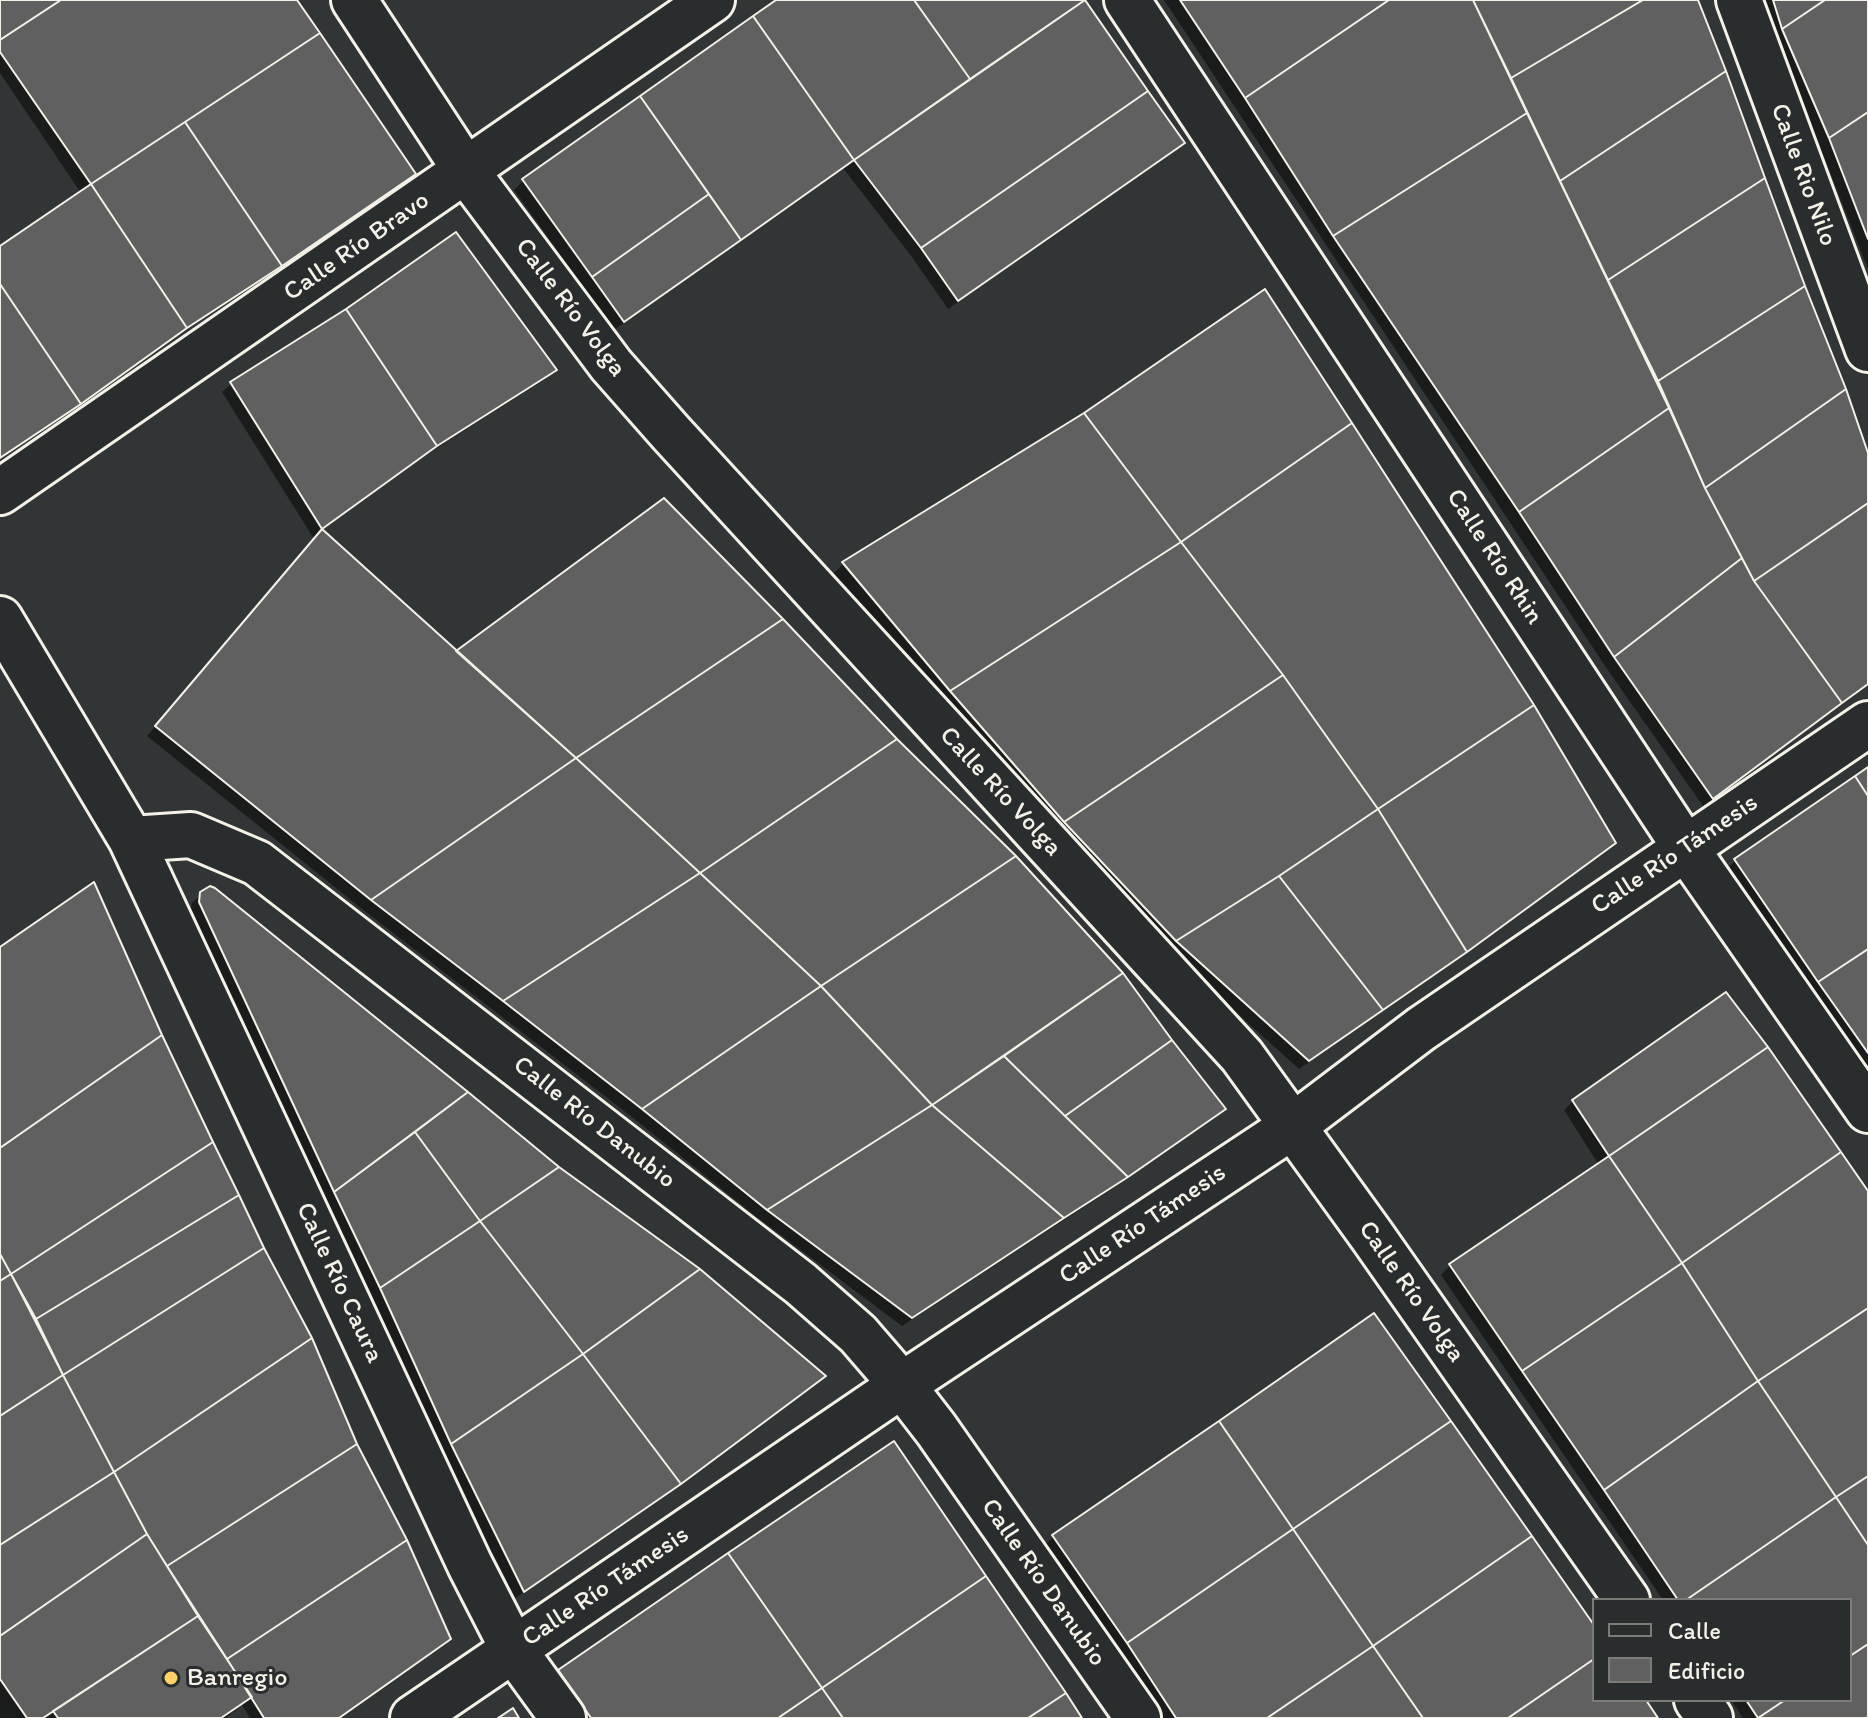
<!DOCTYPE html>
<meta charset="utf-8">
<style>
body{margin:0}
#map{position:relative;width:1868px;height:1718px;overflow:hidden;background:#323535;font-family:Itim,sans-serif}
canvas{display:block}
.legend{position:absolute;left:1592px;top:1598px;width:260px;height:104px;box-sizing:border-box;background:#2a2d2e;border:2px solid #7b7b78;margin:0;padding:10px 14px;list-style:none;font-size:24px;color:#f4f1e8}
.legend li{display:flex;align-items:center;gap:16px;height:40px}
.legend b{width:40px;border:2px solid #7b7b78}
</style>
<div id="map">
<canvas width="1868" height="1718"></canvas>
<ul class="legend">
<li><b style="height:10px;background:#2a2d2e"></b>Calle</li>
<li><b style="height:22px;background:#5f605f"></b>Edificio</li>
</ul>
</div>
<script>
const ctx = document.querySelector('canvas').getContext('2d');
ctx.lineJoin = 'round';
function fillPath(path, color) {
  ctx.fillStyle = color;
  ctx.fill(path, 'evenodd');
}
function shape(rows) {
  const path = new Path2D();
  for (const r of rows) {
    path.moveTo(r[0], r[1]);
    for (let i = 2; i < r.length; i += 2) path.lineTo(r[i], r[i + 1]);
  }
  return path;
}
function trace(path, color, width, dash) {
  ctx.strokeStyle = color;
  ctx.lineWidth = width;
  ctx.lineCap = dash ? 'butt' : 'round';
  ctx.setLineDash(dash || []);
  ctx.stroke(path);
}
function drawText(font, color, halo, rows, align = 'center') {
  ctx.font = font + ' Itim,sans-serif';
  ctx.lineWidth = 6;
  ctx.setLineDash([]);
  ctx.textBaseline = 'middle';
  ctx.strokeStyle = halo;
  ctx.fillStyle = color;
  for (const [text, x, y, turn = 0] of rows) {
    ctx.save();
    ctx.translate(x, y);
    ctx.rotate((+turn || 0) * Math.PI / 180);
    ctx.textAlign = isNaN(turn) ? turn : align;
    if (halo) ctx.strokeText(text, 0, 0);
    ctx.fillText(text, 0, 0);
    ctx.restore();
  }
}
fillPath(shape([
 [0,0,294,0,413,174,404,183,175,337,0,459,0,248,81,193,0,73],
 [779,0,1085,0,1183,143,1174,152,948,309,912,257,843,168,614,330,514,190,523,181],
 [1164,0,1697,0,1868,460,1868,685,1703,806,1605,666],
 [1761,0,1868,0,1868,269,1820,147,1774,39],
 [554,370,545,379,426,455,321,530,456,653,1122,974,1170,1041,1224,1108,1215,1118,1116,1186,902,1326,758,1218,632,1117,362,909,147,736,314,539,222,392,232,383],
 [1085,415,1614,842,1605,852,1455,961,1299,1069,1167,950,941,700,834,573,843,564],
 [1868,769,1868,1074,1726,870,1735,861],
 [214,890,558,1168,823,1377,814,1385,668,1493,514,1599,442,1452,190,912,192,903,205,891],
 [0,950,160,1037,448,1639,439,1648,340,1718,250,1718,242,1705,226,1718,0,1718],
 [1573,1101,1868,1195,1868,1718,1743,1718,1731,1700,1850,1700,1850,1600,1663,1600,1441,1275,1450,1266,1599,1165,1564,1110],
 [1054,1536,1594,1630,1594,1700,1643,1700,1655,1718,1161,1718,1118,1653,1044,1546],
 [560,1672,1080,1718,576,1718,550,1681]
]), '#0007');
const building = shape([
 [0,0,61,0,0,40,0,0],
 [61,0,297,0,320,33,91,184,0,52,0,40,61,0],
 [776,0,914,0,970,79,854,160,753,16,776,0],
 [914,0,1085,0,970,79,914,0],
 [1085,0,1148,91,921,248,854,160,1085,0],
 [1180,0,1389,0,1245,98,1180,0],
 [1389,0,1473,0,1527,113,1333,236,1245,98,1389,0],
 [1473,0,1643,0,1511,78,1473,0],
 [1643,0,1698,0,1726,71,1560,181,1511,78,1643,0],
 [1773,0,1825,0,1782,29,1773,0],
 [1825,0,1868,0,1868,112,1829,138,1782,29,1825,0],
 [753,16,854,160,741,240,640,96,753,16],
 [320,33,416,174,282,266,185,122,320,33],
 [1726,71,1765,178,1608,280,1560,181,1726,71],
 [1148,91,1185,143,958,301,921,248,1148,91],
 [640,96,709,194,592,277,522,179,640,96],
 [1868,112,1868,239,1829,138,1868,112],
 [1527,113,1669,408,1519,512,1333,236,1527,113],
 [185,122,282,266,187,328,91,184,185,122],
 [1765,178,1805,286,1658,381,1608,280,1765,178],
 [91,184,187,328,81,404,0,284,0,246,91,184],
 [709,194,741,240,624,322,592,277,709,194],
 [456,232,557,370,437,446,346,309,456,232],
 [0,284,81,404,0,458,0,284],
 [1805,286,1846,389,1705,488,1658,381,1805,286],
 [1265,289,1352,423,1181,542,1084,413,1265,289],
 [346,309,437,446,322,529,230,382,346,309],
 [1846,389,1868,453,1868,503,1754,581,1705,488,1846,389],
 [1669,408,1705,488,1742,558,1614,657,1519,512,1669,408],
 [1084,413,1181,542,950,691,842,562,1084,413],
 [1352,423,1534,705,1378,809,1283,675,1181,542,1352,423],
 [664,498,783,619,576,758,456,651,664,498],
 [1868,503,1868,684,1842,703,1754,581,1868,503],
 [322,529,576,758,371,900,155,726,322,529],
 [1181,542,1283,675,1064,822,950,691,1181,542],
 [1742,558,1754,581,1842,703,1713,799,1614,657,1742,558],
 [783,619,897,739,700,873,576,758,783,619],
 [1283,675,1378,809,1279,876,1176,941,1064,822,1283,675],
 [1534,705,1616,843,1467,952,1378,809,1534,705],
 [897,739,1016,856,821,986,700,873,897,739],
 [576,758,700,873,503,1001,371,900,576,758],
 [1868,767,1868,796,1855,776,1868,767],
 [1855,776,1868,796,1868,949,1818,982,1734,859,1855,776],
 [1378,809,1467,952,1383,1010,1279,876,1378,809],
 [1016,856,1123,973,932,1105,821,986,1016,856],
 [700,873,821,986,642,1109,503,1001,700,873],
 [1279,876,1383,1010,1309,1061,1176,941,1279,876],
 [94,882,162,1035,0,1148,0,947,94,882],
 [210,886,215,888,468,1092,334,1192,199,902,200,892,210,886],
 [1868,949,1868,1053,1818,982,1868,949],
 [1123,973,1172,1040,1065,1116,1004,1056,1123,973],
 [821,986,932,1105,767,1210,642,1109,821,986],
 [1726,992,1768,1047,1609,1156,1572,1100,1726,992],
 [162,1035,213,1142,11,1274,0,1254,0,1148,162,1035],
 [1172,1040,1226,1109,1128,1177,1065,1116,1172,1040],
 [1768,1047,1841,1152,1682,1263,1609,1156,1768,1047],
 [1004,1056,1065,1116,1128,1177,1064,1218,932,1105,1004,1056],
 [468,1092,559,1167,480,1221,415,1132,468,1092],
 [932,1105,1064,1218,912,1318,767,1210,932,1105],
 [415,1132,480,1221,380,1288,334,1192,415,1132],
 [213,1142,239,1195,36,1319,11,1274,213,1142],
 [1841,1152,1868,1191,1868,1308,1758,1381,1682,1263,1841,1152],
 [1609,1156,1682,1263,1522,1371,1449,1264,1609,1156],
 [559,1167,700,1269,583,1354,480,1221,559,1167],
 [239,1195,264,1248,63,1375,36,1319,239,1195],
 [480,1221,583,1354,451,1444,380,1288,480,1221],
 [264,1248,312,1338,114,1472,63,1375,264,1248],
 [0,1254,11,1274,0,1281,0,1254],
 [1682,1263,1758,1381,1604,1490,1522,1371,1682,1263],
 [700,1269,826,1376,681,1484,583,1354,700,1269],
 [11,1274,63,1375,0,1416,0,1281,11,1274],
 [1868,1308,1868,1476,1836,1497,1758,1381,1868,1308],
 [1374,1313,1451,1421,1293,1529,1219,1421,1374,1313],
 [312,1338,357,1444,167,1566,147,1534,114,1472,312,1338],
 [583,1354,681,1484,524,1592,451,1444,583,1354],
 [63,1375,114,1472,0,1545,0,1416,63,1375],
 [1758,1381,1836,1497,1686,1600,1678,1600,1604,1490,1758,1381],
 [1219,1421,1293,1529,1127,1643,1052,1535,1219,1421],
 [1451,1421,1532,1536,1373,1646,1293,1529,1451,1421],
 [894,1441,986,1576,822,1688,728,1553,894,1441],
 [357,1444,407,1540,227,1659,167,1566,357,1444],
 [114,1472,147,1534,0,1636,0,1545,114,1472],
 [1868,1476,1868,1545,1836,1497,1868,1476],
 [1836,1497,1868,1545,1868,1644,1850,1656,1850,1600,1686,1600,1836,1497],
 [1293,1529,1373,1646,1267,1718,1176,1718,1127,1643,1293,1529],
 [147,1534,198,1616,43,1718,27,1718,0,1679,0,1636,147,1534],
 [1532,1536,1594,1625,1594,1659,1508,1718,1423,1718,1373,1646,1532,1536],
 [407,1540,451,1639,339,1718,264,1718,227,1659,407,1540],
 [728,1553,822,1688,778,1718,591,1718,558,1670,728,1553],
 [986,1576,1066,1693,1028,1718,843,1718,822,1688,986,1576],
 [198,1616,252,1697,221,1718,58,1718,53,1711,198,1616],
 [1868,1644,1868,1717,1866,1718,1758,1718,1785,1700,1850,1700,1850,1656,1868,1644],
 [1373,1646,1423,1718,1267,1718,1373,1646],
 [1594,1659,1594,1700,1646,1700,1658,1718,1508,1718,1594,1659],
 [822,1688,843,1718,778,1718,822,1688],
 [1066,1693,1082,1718,1028,1718,1066,1693],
 [1746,1700,1785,1700,1758,1718,1746,1700],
 [513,1708,519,1718,498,1718,513,1708]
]);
fillPath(building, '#5f605f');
trace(building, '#f4f1e8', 2);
const minor = shape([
 [354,0,466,171,611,365,671,433,1242,1056,1372,1236,1627,1600],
 [1127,0,1685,847,1868,1110],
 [1739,0,1868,349],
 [0,492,712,0],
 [0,619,131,839,470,1565,513,1649,563,1718],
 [131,839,191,835,257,863,801,1284,858,1334,902,1385,936,1429,1138,1718],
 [1697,1700,1710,1718],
 [413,1718,902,1385,1293,1126,1421,1029,1868,724]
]);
trace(minor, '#f4f1e8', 50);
trace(minor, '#2a2d2e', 44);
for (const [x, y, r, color] of [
 [171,1678,8,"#ffd166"]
]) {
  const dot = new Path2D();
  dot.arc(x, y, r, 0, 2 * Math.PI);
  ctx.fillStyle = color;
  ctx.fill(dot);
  trace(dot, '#2a2d2e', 3);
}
drawText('26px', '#f4f1e8', '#2a2d2e', [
 ["Calle Rio Nilo",1803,175,70],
 ["Calle Río Bravo",357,247,-35],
 ["Calle Río Volga",570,308,53],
 ["Calle Río Rhin",1494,557,57],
 ["Calle Río Volga",1000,792,47],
 ["Calle Río Támesis",1675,855,-34],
 ["Calle Río Danubio",594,1123,38],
 ["Calle Río Támesis",1143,1225,-34],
 ["Calle Río Caura",339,1283,65],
 ["Calle Río Volga",1411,1292,55],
 ["Calle Río Danubio",1043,1583,55],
 ["Calle Río Támesis",606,1587,-34]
]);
drawText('26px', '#f4f1e8', '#2a2d2e', [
 ["Banregio",187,1678]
], 'left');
</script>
